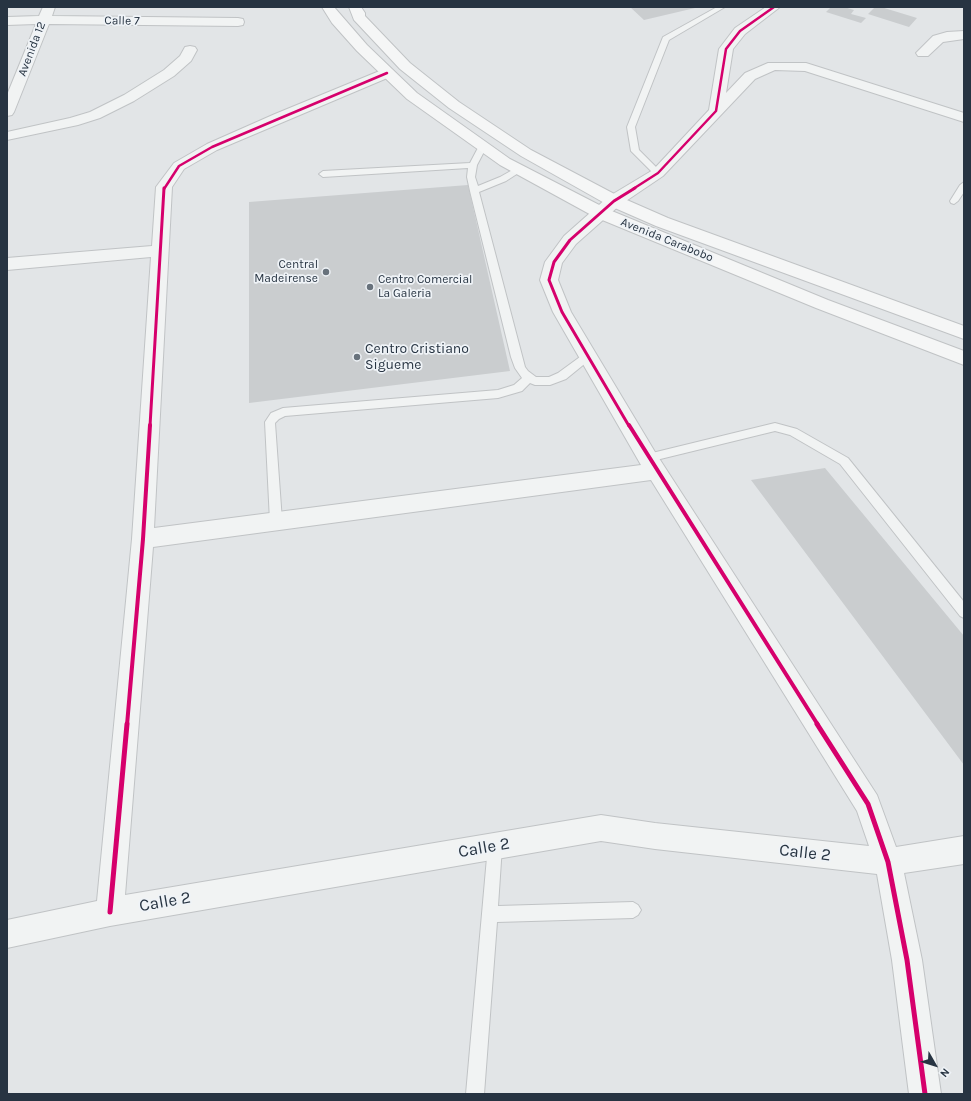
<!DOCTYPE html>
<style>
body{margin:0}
#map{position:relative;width:971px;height:1101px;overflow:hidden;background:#e2e5e7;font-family:Karla,sans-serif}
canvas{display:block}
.frame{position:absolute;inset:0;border:8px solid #273442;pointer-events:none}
.north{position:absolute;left:915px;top:1045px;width:40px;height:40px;-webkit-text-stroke:3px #eff3f7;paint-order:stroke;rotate:129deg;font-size:11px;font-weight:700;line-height:16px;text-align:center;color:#273442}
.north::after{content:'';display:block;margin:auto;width:14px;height:18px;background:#273442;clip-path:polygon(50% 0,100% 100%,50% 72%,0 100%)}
</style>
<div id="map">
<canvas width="971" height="1101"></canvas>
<div class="frame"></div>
<div class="north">N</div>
</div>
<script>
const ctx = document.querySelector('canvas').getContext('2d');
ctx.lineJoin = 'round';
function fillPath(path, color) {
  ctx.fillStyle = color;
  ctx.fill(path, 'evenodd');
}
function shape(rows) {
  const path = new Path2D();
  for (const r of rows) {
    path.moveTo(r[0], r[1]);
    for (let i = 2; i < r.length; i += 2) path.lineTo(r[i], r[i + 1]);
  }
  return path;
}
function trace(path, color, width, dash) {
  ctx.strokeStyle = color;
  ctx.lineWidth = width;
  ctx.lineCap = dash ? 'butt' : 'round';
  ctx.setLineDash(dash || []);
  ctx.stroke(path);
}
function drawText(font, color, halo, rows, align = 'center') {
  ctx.font = font + ' Karla,sans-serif';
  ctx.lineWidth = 3.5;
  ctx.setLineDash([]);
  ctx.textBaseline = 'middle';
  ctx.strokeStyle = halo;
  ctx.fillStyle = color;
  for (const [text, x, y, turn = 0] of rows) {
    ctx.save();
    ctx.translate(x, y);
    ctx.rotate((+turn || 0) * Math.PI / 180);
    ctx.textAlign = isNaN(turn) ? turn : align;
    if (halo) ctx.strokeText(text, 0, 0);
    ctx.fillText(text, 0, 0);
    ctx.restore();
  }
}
fillPath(shape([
 [630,7,695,7,695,8,644,20],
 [831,7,844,7,854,10,851,14,866,18,861,23,826,12],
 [875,7,881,7,917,18,909,27,868,14],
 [468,185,510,371,249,403,249,202],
 [825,468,964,636,964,765,751,480]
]), '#cacdcf');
const lane = shape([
 [717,7,725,7,669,40,635,127,639,150,662,173,661,175,655,175,631,151,627,127,663,37,717,7],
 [480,144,486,144,487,146,477,165,475,177,478,186,500,177,516,168,522,168,523,170,506,181,479,192,525,367,528,371,536,377,549,377,558,373,584,354,588,353,592,354,593,357,566,379,550,385,535,385,530,383,522,391,498,398,285,416,279,419,275,423,282,521,280,524,276,526,272,524,270,521,265,422,271,413,283,408,498,390,514,385,522,378,515,368,511,357,470,191,467,177,468,168,323,177,319,174,323,171,470,163,480,144],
 [964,182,964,192,958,201,954,204,951,203,950,201,960,185,964,182],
 [775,423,797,429,848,458,964,602,964,618,960,616,840,464,790,435,775,431,648,462,644,461,642,458,644,455,648,454,775,423],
 [495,839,500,841,502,846,498,906,633,902,638,905,641,910,638,915,633,918,497,922,484,1094,466,1094,488,846,490,841,495,839]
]);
const street = shape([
 [43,7,55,7,52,16,238,18,243,19,244,22,243,25,238,26,49,24,14,112,12,115,7,116,7,95,36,24,7,25,7,17,39,16,43,7],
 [766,7,780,7,745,34,733,49,726,93,745,73,768,63,806,63,964,113,964,122,805,71,775,70,755,79,663,176,620,205,576,244,562,263,558,280,571,312,655,452,877,795,896,847,964,836,964,864,904,873,922,960,941,1094,909,1094,892,960,877,874,655,849,601,841,110,926,7,948,7,920,97,901,132,539,151,257,7,270,7,258,152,246,156,187,174,163,207,144,275,114,382,70,387,69,392,70,394,73,392,76,217,150,184,169,172,187,154,528,641,465,553,312,540,280,545,262,564,236,608,197,653,170,709,110,719,49,735,28,766,7],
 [651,480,857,811,869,846,655,823,601,815,125,895,153,547,651,480],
 [964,31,964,39,943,42,928,56,918,56,916,53,933,36,947,32,964,31],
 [190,46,195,47,197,50,191,61,174,76,134,101,100,118,78,125,7,140,7,132,70,118,90,112,124,95,164,70,180,56,185,47,190,46]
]);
const secondary = shape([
 [322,7,334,7,367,45,417,93,510,159,607,209,828,300,964,351,964,365,816,308,595,217,500,165,407,99,357,51,332,23,322,7],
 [349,7,361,7,365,13,365,16,410,63,459,102,531,150,620,197,668,218,964,326,964,339,656,226,608,205,521,156,449,108,400,69,354,20,349,7]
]);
trace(lane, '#c0c3c5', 2);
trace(street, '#c0c3c5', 2);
trace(secondary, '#c0c3c5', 2);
fillPath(lane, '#f1f3f3');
fillPath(street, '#f1f3f3');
fillPath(secondary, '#f5f6f6');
trace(shape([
 [164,189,179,166,212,147,387,73],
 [633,189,658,173,716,111,726,49,740,31,774,7]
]), '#d6006c', 2.5);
trace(shape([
 [150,426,164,188],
 [629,426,562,312,549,280,554,262,570,240,614,201,635,188]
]), '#d6006c', 3);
trace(shape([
 [629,425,818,725],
 [127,725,143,539,150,425]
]), '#d6006c', 4);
trace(shape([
 [817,724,868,804,888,862,907,960,925,1094],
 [110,912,127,724]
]), '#d6006c', 5);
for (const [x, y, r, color] of [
 [326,272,4,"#68727c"],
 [370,287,4,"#68727c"],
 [357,357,4,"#68727c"]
]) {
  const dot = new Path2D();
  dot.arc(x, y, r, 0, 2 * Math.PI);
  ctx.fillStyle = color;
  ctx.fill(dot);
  trace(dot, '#eff3f7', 1.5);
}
drawText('12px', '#273442', '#eff3f7', [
 ["Calle 7",122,21,1],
 ["Avenida 12",32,49,-69],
 ["Avenida Carabobo",667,240,22]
]);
drawText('12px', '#273442', '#eff3f7', [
 ["Central",318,265],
 ["Madeirense",318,279],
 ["Centro Comercial",378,280,"left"],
 ["La Galeria",378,294,"left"]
], 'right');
drawText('14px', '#273442', '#eff3f7', [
 ["Centro Cristiano",365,349],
 ["Sigueme",365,365]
], 'left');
drawText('17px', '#273442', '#eff3f7', [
 ["Calle 2",484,848,-10],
 ["Calle 2",805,853,6],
 ["Calle 2",165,902,-10]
]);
</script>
